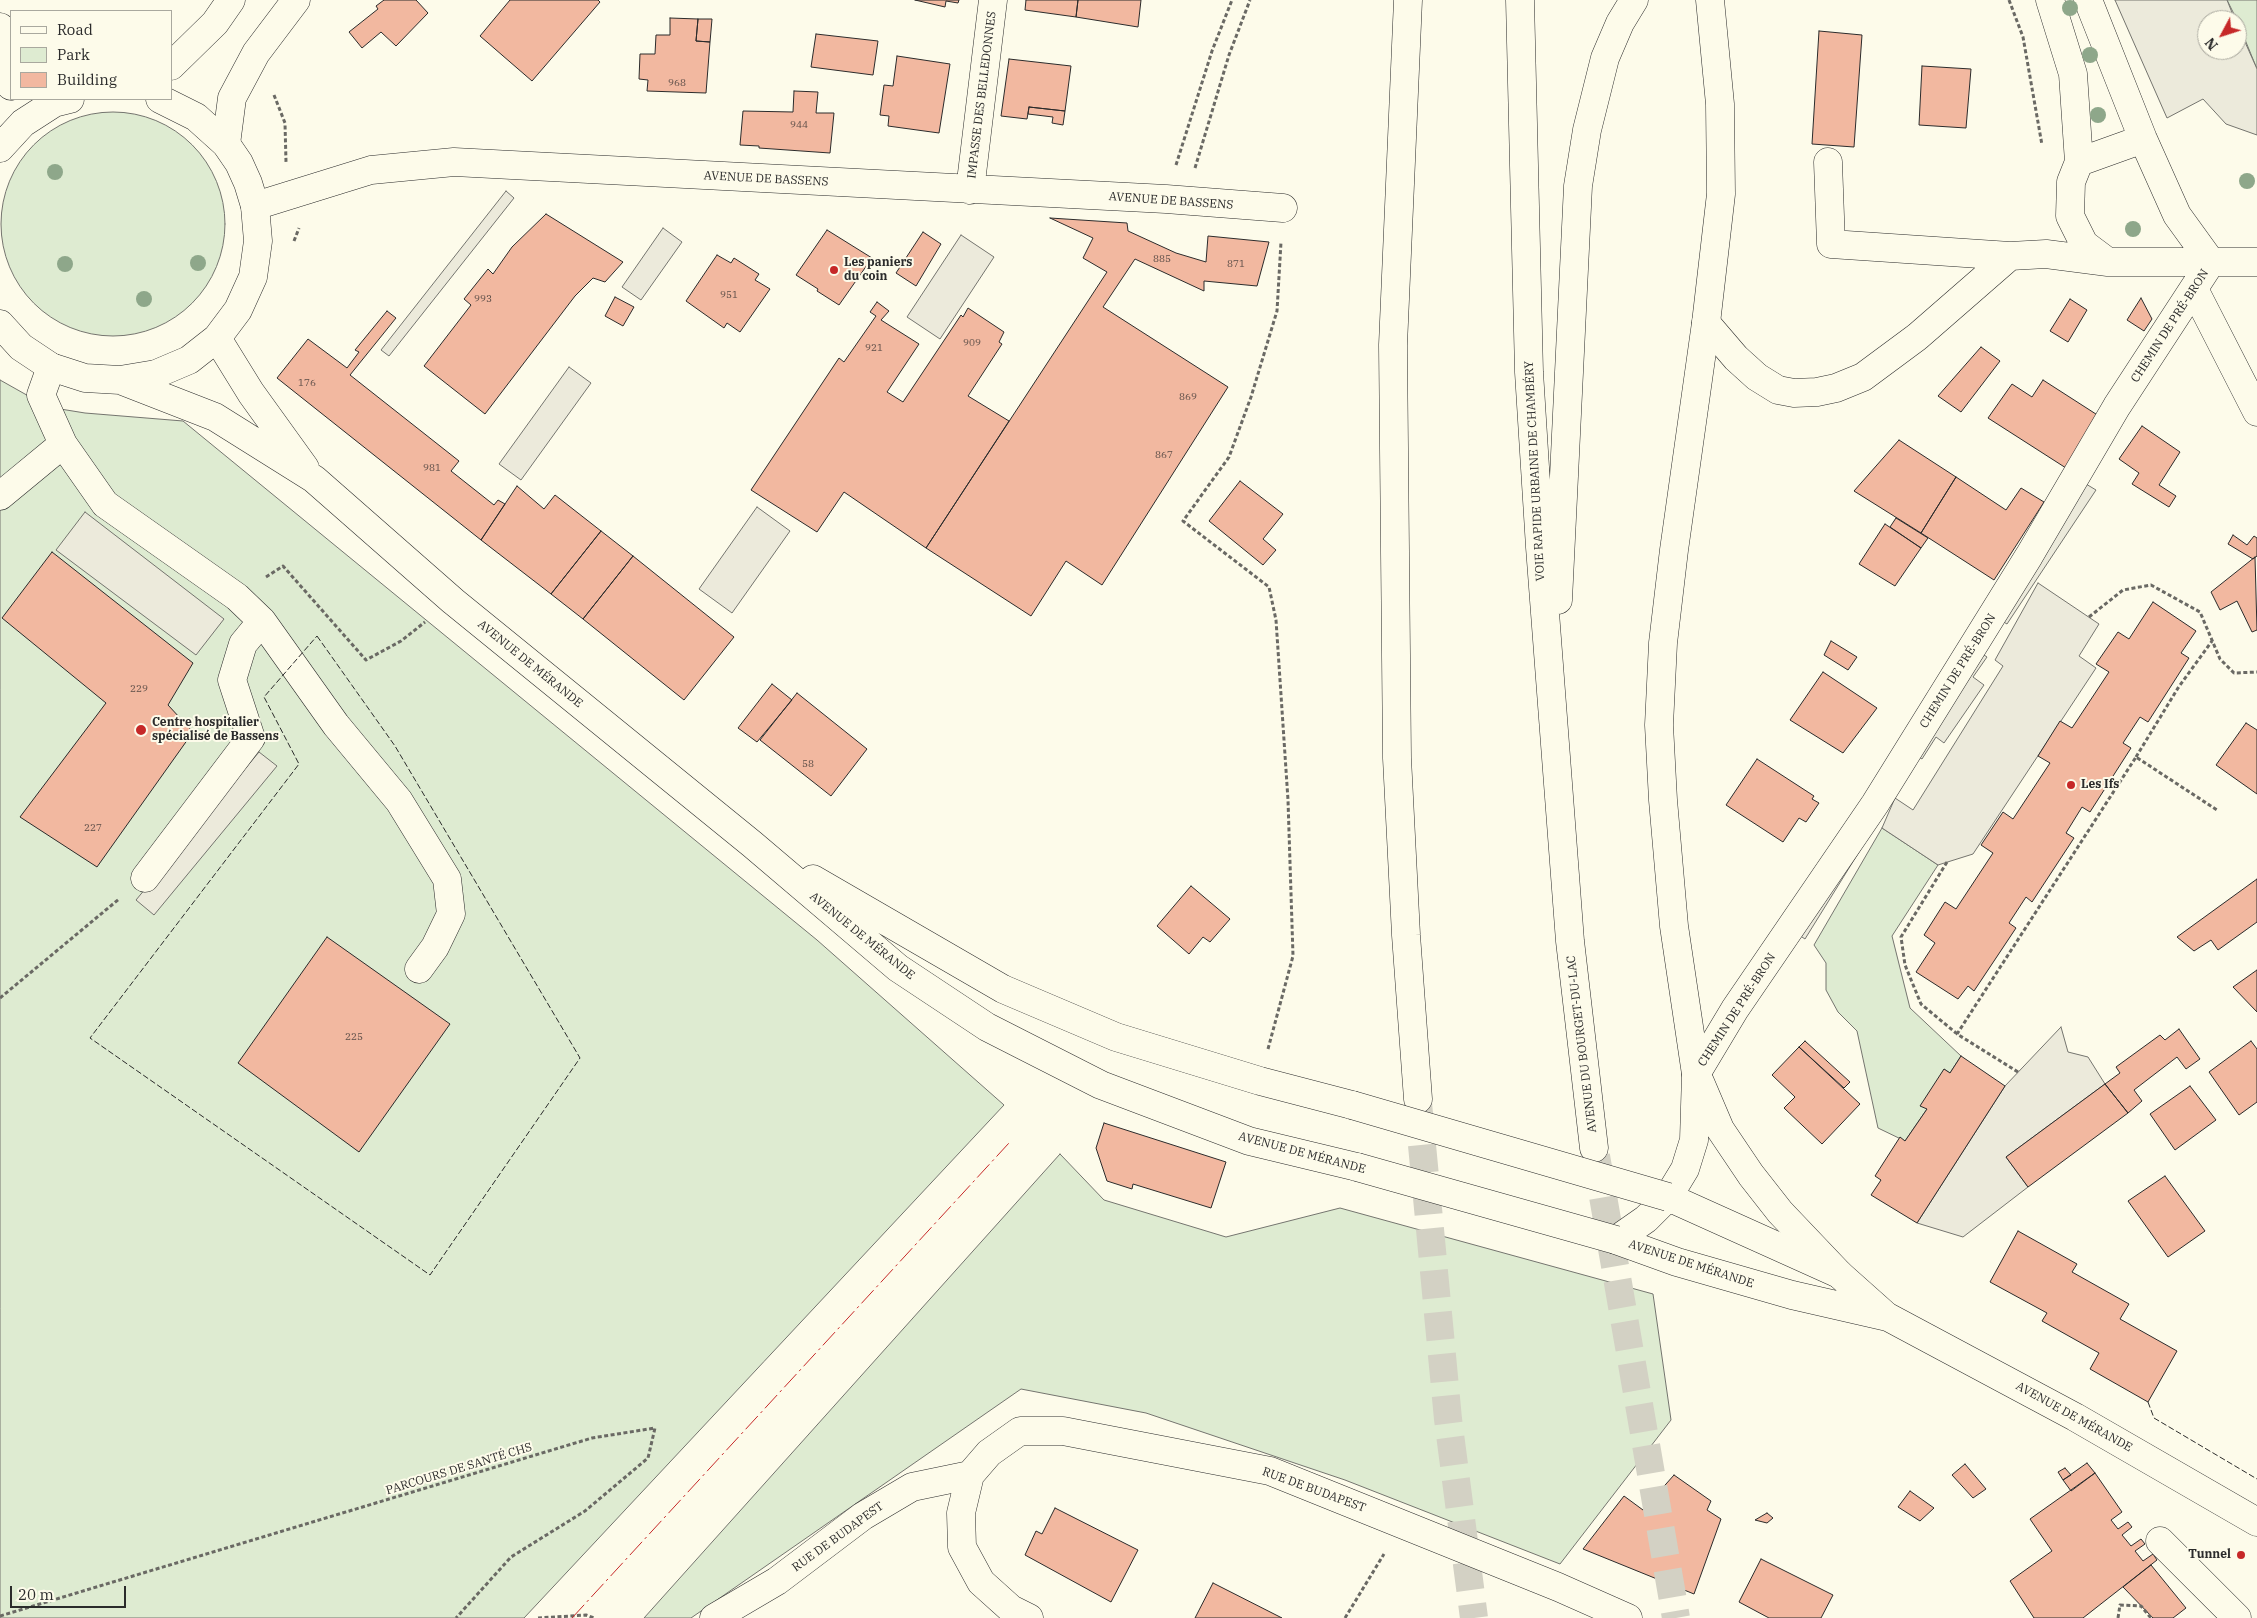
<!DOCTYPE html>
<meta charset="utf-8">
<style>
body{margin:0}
#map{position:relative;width:2257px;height:1618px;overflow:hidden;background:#fdfbea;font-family:"IBM Plex Serif",serif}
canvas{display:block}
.legend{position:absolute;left:10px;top:10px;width:162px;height:90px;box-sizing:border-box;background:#fdfbea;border:1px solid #a9a89e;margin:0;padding:6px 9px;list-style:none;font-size:15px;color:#2b2b2b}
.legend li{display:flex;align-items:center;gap:10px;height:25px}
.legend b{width:25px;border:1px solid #a9a89e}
.north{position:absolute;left:2197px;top:10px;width:50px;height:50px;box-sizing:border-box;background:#fdfbea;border:1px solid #a9a89e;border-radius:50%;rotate:230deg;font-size:14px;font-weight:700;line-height:20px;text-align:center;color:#2b2b2b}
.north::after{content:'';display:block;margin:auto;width:18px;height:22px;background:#c62828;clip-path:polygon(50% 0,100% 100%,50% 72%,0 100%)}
.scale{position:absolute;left:10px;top:1586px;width:116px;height:22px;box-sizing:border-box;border:2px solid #2b2b2b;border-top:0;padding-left:6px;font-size:15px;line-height:18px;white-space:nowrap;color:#2b2b2b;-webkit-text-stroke:4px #fdfbea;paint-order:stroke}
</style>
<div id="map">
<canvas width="2257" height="1618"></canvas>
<ul class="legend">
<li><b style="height:6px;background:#fdfbea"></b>Road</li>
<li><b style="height:14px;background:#deebd1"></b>Park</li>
<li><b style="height:14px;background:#f2b8a0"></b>Building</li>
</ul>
<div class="north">N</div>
<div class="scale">20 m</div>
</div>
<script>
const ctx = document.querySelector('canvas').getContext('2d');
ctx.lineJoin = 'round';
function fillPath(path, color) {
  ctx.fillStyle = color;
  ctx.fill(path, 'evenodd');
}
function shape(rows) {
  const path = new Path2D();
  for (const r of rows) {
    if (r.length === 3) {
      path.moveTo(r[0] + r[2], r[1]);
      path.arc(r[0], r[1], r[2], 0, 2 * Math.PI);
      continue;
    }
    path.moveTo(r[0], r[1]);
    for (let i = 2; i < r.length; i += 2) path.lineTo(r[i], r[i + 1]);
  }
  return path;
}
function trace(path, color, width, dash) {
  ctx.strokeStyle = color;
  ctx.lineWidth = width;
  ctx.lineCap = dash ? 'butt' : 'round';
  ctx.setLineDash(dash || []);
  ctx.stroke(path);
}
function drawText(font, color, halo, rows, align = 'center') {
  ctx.font = font + ' "IBM Plex Serif",serif';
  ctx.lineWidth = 4;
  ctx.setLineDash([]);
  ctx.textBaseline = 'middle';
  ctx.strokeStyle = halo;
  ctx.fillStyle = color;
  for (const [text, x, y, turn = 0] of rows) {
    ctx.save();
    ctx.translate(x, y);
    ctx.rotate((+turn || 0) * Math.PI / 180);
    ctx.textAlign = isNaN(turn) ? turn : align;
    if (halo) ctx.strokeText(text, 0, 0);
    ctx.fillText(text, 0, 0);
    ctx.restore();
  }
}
const green = shape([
 [2227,0,2257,0,2257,69,2237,20,2227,0],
 [113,224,112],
 [0,380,48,407,85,413,183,421,817,940,1004,1105,524,1618,0,1618,0,380],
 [1882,828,1938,865,1892,936,1910,1008,1961,1056,1950,1073,1944,1069,1927,1109,1905,1141,1878,1128,1857,1031,1838,1012,1826,990,1826,963,1814,945,1882,828],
 [1060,1154,1104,1200,1226,1237,1340,1208,1653,1294,1671,1420,1560,1564,1345,1480,1146,1413,1021,1389,691,1618,644,1618,1060,1154]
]);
fillPath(green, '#deebd1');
trace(green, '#74746e', 1);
const parking = shape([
 [2115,0,2227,0,2235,20,2207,20,2207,50,2237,50,2237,24,2257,69,2257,135,2226,124,2203,99,2167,118,2115,0],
 [506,191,514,198,389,356,381,350,506,191],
 [663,228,682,242,641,300,622,287,663,228],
 [961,235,994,257,940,339,907,317,961,235],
 [569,367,591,383,521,480,499,464,569,367],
 [2086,484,2096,490,2007,624,1997,618,2086,484],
 [757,507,790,531,732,613,699,589,757,507],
 [85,512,224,619,196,655,56,550,85,512],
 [2038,583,2099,624,2079,656,2096,668,1973,854,1938,865,1882,828,1895,798,1913,810,2003,666,1995,660,2038,583],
 [1978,651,1987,657,1973,677,1984,685,1944,743,1936,737,1922,759,1910,751,1978,651],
 [259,752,277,766,154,915,136,900,259,752],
 [1872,831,1805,939,1796,933,1872,831],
 [2061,1027,2068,1052,2088,1057,2105,1084,2006,1157,2028,1187,1963,1237,1917,1223,2005,1086,2061,1027]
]);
fillPath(parking, '#eceadb');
trace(parking, '#74746e', 1);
const building = shape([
 [384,0,416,0,428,13,396,46,381,32,362,48,349,32,378,9,376,6,384,0],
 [510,0,598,0,600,2,532,81,480,36,510,0],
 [915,0,959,0,958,3,946,1,945,7,915,0],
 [1026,0,1078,0,1076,17,1025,10,1026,0],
 [1078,0,1141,0,1138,27,1076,17,1078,0],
 [670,18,698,19,696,41,710,42,706,93,647,91,648,80,639,79,640,54,655,54,656,35,670,35,670,18],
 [698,19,712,19,710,42,696,41,698,19],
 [1819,31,1862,35,1854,147,1812,144,1819,31],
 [816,34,878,41,873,75,811,67,816,34],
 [897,56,950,64,939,133,888,126,889,116,880,115,884,85,893,86,897,56],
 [1009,59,1071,66,1065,111,1029,107,1027,119,1001,116,1009,59],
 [1922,66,1971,69,1966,128,1919,125,1922,66],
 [794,91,818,92,816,113,834,113,830,153,759,148,759,146,740,145,743,111,793,112,794,91],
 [1029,107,1065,111,1063,125,1052,123,1053,117,1028,114,1029,107],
 [546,214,623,262,605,282,593,278,575,296,485,414,424,366,471,305,464,299,488,269,493,274,512,247,546,214],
 [1050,218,1127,223,1128,231,1176,253,1206,262,1208,236,1269,242,1257,286,1204,281,1204,291,1135,259,1103,307,1228,387,1102,585,1066,561,1031,616,926,548,1107,272,1083,258,1093,238,1050,218],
 [827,230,872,258,839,305,817,291,818,289,796,275,827,230],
 [923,232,941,244,916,286,896,273,923,232],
 [717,255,731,263,734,258,759,274,755,280,770,289,740,332,727,323,724,328,686,301,717,255],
 [615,297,634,307,623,326,605,316,615,297],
 [2141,298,2152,319,2144,331,2127,320,2141,298],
 [2070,299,2087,310,2068,342,2050,331,2070,299],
 [877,302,889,311,881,320,919,344,887,392,903,402,961,315,963,317,968,308,1004,332,999,342,1002,344,968,396,1009,421,926,548,844,492,817,532,751,490,839,358,844,362,876,316,870,312,877,302],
 [387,311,396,318,350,375,459,461,451,471,494,505,498,500,505,504,481,540,277,378,308,339,347,368,359,352,355,350,387,311],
 [1981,347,2000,361,1961,412,1938,396,1981,347],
 [2043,380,2099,416,2066,468,1988,418,2012,384,2032,397,2043,380],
 [2142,426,2180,452,2159,485,2176,496,2169,507,2132,484,2139,473,2119,459,2142,426],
 [1899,440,1956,477,1921,533,1854,491,1899,440],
 [1956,477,2006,510,2021,488,2044,502,1994,580,1921,533,1956,477],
 [1240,481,1283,514,1263,539,1276,550,1263,565,1209,521,1240,481],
 [517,486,544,509,555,495,601,531,551,594,481,540,517,486],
 [1896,518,1928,538,1921,548,1890,527,1896,518],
 [1885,524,1921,548,1895,586,1859,564,1885,524],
 [601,531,633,556,583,619,551,594,601,531],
 [2233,535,2247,545,2254,536,2257,538,2257,556,2253,559,2228,544,2233,535],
 [52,552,193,663,168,705,193,732,97,867,20,817,106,703,2,618,52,552],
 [633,556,734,637,684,700,583,619,633,556],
 [2255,557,2257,630,2252,632,2237,601,2220,610,2211,592,2255,557],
 [2153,602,2196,631,2181,653,2189,658,2148,722,2140,717,2123,743,2131,748,2090,812,2082,807,2066,833,2074,838,2032,902,2026,897,2009,923,2016,928,1974,991,1968,986,1958,999,1916,972,1935,943,1924,935,1945,902,1956,909,1993,853,1981,845,2003,812,2013,819,2050,763,2038,756,2060,721,2072,728,2109,672,2096,664,2118,632,2129,639,2153,602],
 [1831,641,1857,657,1848,670,1824,655,1831,641],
 [1823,672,1877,708,1843,753,1790,720,1823,672],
 [772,684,792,700,757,742,738,728,772,684],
 [797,693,867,749,831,796,760,740,797,693],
 [2246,723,2257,730,2257,794,2216,765,2246,723],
 [1757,759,1814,796,1812,799,1819,803,1806,822,1799,818,1783,842,1726,805,1757,759],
 [2257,879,2257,922,2218,950,2211,940,2194,951,2177,937,2257,879],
 [1191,886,1230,919,1210,942,1203,937,1189,954,1157,926,1191,886],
 [327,937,450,1024,359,1152,238,1063,327,937],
 [2257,970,2257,1012,2233,987,2257,970],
 [2179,1029,2200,1059,2186,1069,2177,1057,2134,1090,2142,1101,2128,1113,2105,1084,2120,1073,2116,1067,2160,1035,2165,1040,2179,1029],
 [1805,1041,1850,1082,1844,1088,1799,1047,1805,1041],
 [2251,1041,2257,1049,2257,1102,2239,1115,2209,1072,2251,1041],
 [1799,1047,1860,1104,1822,1144,1784,1108,1795,1097,1772,1075,1799,1047],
 [1961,1056,2005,1086,1917,1223,1871,1195,1881,1180,1875,1176,1900,1137,1905,1141,1927,1109,1920,1106,1944,1069,1950,1073,1961,1056],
 [2105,1084,2128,1113,2028,1187,2006,1157,2105,1084],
 [2190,1086,2216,1120,2175,1150,2150,1114,2190,1086],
 [1104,1123,1226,1162,1211,1208,1133,1184,1132,1189,1107,1181,1096,1148,1104,1123],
 [2165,1176,2205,1231,2168,1257,2128,1201,2165,1176],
 [2018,1231,2077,1264,2072,1272,2129,1304,2120,1319,2177,1351,2148,1402,2090,1369,2099,1353,2042,1321,2047,1313,1990,1282,2018,1231],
 [2087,1463,2095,1473,2071,1491,2063,1480,2087,1463],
 [1965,1464,1986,1489,1973,1498,1952,1475,1965,1464],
 [2065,1468,2071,1475,2063,1480,2058,1472,2065,1468],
 [2095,1473,2122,1512,2111,1520,2118,1529,2128,1522,2132,1527,2122,1535,2131,1546,2141,1539,2145,1544,2135,1551,2143,1561,2153,1554,2157,1560,2083,1618,2034,1618,2010,1581,2052,1551,2030,1519,2095,1473],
 [1674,1475,1711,1501,1707,1510,1721,1519,1694,1594,1583,1549,1624,1496,1643,1510,1674,1475],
 [1910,1491,1934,1508,1920,1521,1898,1507,1910,1491],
 [1055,1508,1138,1550,1111,1602,1025,1555,1036,1531,1042,1534,1055,1508],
 [1767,1513,1773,1518,1767,1523,1755,1520,1767,1513],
 [1761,1559,1833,1595,1821,1618,1769,1618,1739,1602,1761,1559],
 [2151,1565,2186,1608,2173,1618,2153,1618,2123,1587,2151,1565],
 [1213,1583,1282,1618,1195,1618,1213,1583]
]);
fillPath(building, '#f2b8a0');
trace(building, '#2b2b2b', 1);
trace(shape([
 [1418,1103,1448,1419,1474,1618],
 [1596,1156,1676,1618]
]), '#d3d1c4', 28, [28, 14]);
const minor = shape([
 [2050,0,2073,74,2079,162],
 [2088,0,2143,139,2177,215,2211,262],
 [0,27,11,86],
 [2143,139,2079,162,2071,182,2070,216,2084,244,2108,262,2257,262],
 [1828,162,1831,244,2010,256,2046,254,2108,262],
 [970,190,993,0],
 [255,206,371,170,454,162,1166,199,1283,208],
 [2194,289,2257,412],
 [1706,323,1736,358,1757,377,1778,390,1794,393,1817,392,1836,388,1863,377,1917,337,2010,256],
 [51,367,41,395,63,444,105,504,237,597,262,621,243,644,232,680,251,738,145,878],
 [0,496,63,444],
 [262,621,336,725,399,801,447,879,451,914,435,947,419,969],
 [1696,1074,1735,1009,1875,804,2029,556,2117,406,2211,262],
 [2160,1541,2237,1618],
 [714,1618,777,1581,863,1516,912,1487,970,1475],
 [1029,1618,1011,1609,981,1582,962,1547,961,1513,970,1475,989,1453,1020,1431,1063,1431,1270,1471,1558,1587,1628,1618]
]);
const major = shape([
 [0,148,23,123,54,103,70,99],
 [0,324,21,347,51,367,85,378,120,380,156,374,189,360,217,338,238,310,253,277,258,241,255,206,248,183,239,163,226,144,196,117,160,99],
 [217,338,251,393,305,468],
 [120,380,215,417,314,479,453,601,752,844,898,968,987,1027,1101,1085,1249,1141,1357,1167],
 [813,879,1003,989,1116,1037,1260,1081,1352,1105],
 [1616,1240,1677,1262,1792,1295,1888,1317,2075,1417,2257,1522],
 [1616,1240,1646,1219,1668,1197,1839,1274,1885,1315]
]);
const highway = shape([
 [1408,0,1393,345,1397,758,1406,935,1418,1099],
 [1520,0,1529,372,1540,547,1570,941,1594,1148],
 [171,66,215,23,231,0],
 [226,144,232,98,256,53,296,0],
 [1558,600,1578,186,1587,130,1605,58,1620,23,1634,0],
 [1700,1082,1720,1129,1751,1175,1780,1212,1839,1274],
 [1668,1197,1685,1169,1694,1140,1696,1074,1674,926,1663,800,1659,725,1663,643,1674,550,1706,323,1721,194,1720,104,1710,0]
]);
trace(minor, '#2b2b2b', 29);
trace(major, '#2b2b2b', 29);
trace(highway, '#2b2b2b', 29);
trace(shape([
 [2009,0,2023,37,2042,145],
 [274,95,285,123,286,162],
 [1176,165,1212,51,1232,0],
 [1195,168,1229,55,1250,0],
 [294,241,299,228],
 [266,577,283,566,366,660,401,641,425,622],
 [2089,617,2123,590,2151,585,2200,612,2220,659,2234,673,2257,672],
 [2136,757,2178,688,2212,641],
 [1947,862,1901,937,1905,965,1921,1004,1956,1033],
 [0,998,119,899],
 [1268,1049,1293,956,1288,800,1276,620,1269,587,1183,521,1229,457,1251,397,1277,311,1281,242],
 [2018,1072,1957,1034,2136,757,2217,810],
 [0,1616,592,1438,655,1428,648,1458,585,1511,511,1557,456,1618],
 [538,1618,586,1615,594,1618],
 [1345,1618,1384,1554],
 [2118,1618,2120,1605,2141,1606,2151,1618]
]), '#6a6964', 3, [4, 2.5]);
trace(minor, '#fdfbea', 28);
trace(major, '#fdfbea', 28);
trace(highway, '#fdfbea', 28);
const majorBridge = shape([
 [1352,1105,1668,1197],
 [1357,1167,1616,1240]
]);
trace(majorBridge, '#2b2b2b', 29, []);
trace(majorBridge, '#fdfbea', 28);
trace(shape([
 [317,636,395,746,580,1058,430,1275,90,1038,299,764,264,697,317,636],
 [2148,1402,2154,1418,2257,1479]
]), '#2b2b2b', 1, [6, 2.5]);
trace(shape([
 [572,1618,1009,1143]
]), '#c62828', 1, [18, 4, 2.5, 4]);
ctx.fillStyle = '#8ea78a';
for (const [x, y] of [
 [2070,8],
 [2090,55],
 [2098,115],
 [55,172],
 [2247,181],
 [2133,229],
 [198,263],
 [65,264],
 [144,299]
]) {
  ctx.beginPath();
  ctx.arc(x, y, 8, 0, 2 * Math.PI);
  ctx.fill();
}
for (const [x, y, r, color] of [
 [834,270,5,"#c62828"],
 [141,730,6,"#c62828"],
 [2071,785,5,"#c62828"],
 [2241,1555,5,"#c62828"]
]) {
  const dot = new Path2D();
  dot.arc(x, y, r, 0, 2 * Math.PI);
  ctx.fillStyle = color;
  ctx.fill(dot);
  trace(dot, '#fdfbea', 2);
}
drawText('10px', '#5d4e48', null, [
 ["968",677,83],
 ["944",799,125],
 ["885",1162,259],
 ["871",1236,264],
 ["951",729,295],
 ["993",483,299],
 ["909",972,343],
 ["921",874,348],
 ["176",307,383],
 ["869",1188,397],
 ["867",1164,455],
 ["981",432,468],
 ["229",139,689],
 ["58",808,764],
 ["227",93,828],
 ["225",354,1037]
]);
drawText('12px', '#2b2b2b', '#fdfbea', [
 ["IMPASSE DES BELLEDONNES",982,95,-83],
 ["AVENUE DE BASSENS",766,179,3],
 ["AVENUE DE BASSENS",1171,201,4],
 ["CHEMIN DE PRÉ-BRON",2170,326,-57],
 ["VOIE RAPIDE URBAINE DE CHAMBÉRY",1535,471,-93],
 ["AVENUE DE MÉRANDE",530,664,39],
 ["CHEMIN DE PRÉ-BRON",1958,671,-58],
 ["AVENUE DE MÉRANDE",862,936,39],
 ["CHEMIN DE PRÉ-BRON",1737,1010,-57],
 ["AVENUE DU BOURGET-DU-LAC",1582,1044,-97],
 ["AVENUE DE MÉRANDE",1302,1153,15],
 ["AVENUE DE MÉRANDE",1691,1264,18],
 ["AVENUE DE MÉRANDE",2074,1417,29],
 ["PARCOURS DE SANTÉ CHS",459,1469,-17],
 ["RUE DE BUDAPEST",1314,1490,20],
 ["RUE DE BUDAPEST",838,1537,-36]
]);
drawText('bold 12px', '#2b2b2b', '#fdfbea', [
 ["Les paniers",844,263],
 ["du coin",844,277],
 ["Centre hospitalier",152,723],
 ["spécialisé de Bassens",152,737],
 ["Les Ifs",2081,785],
 ["Tunnel",2231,1555,"right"]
], 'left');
</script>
